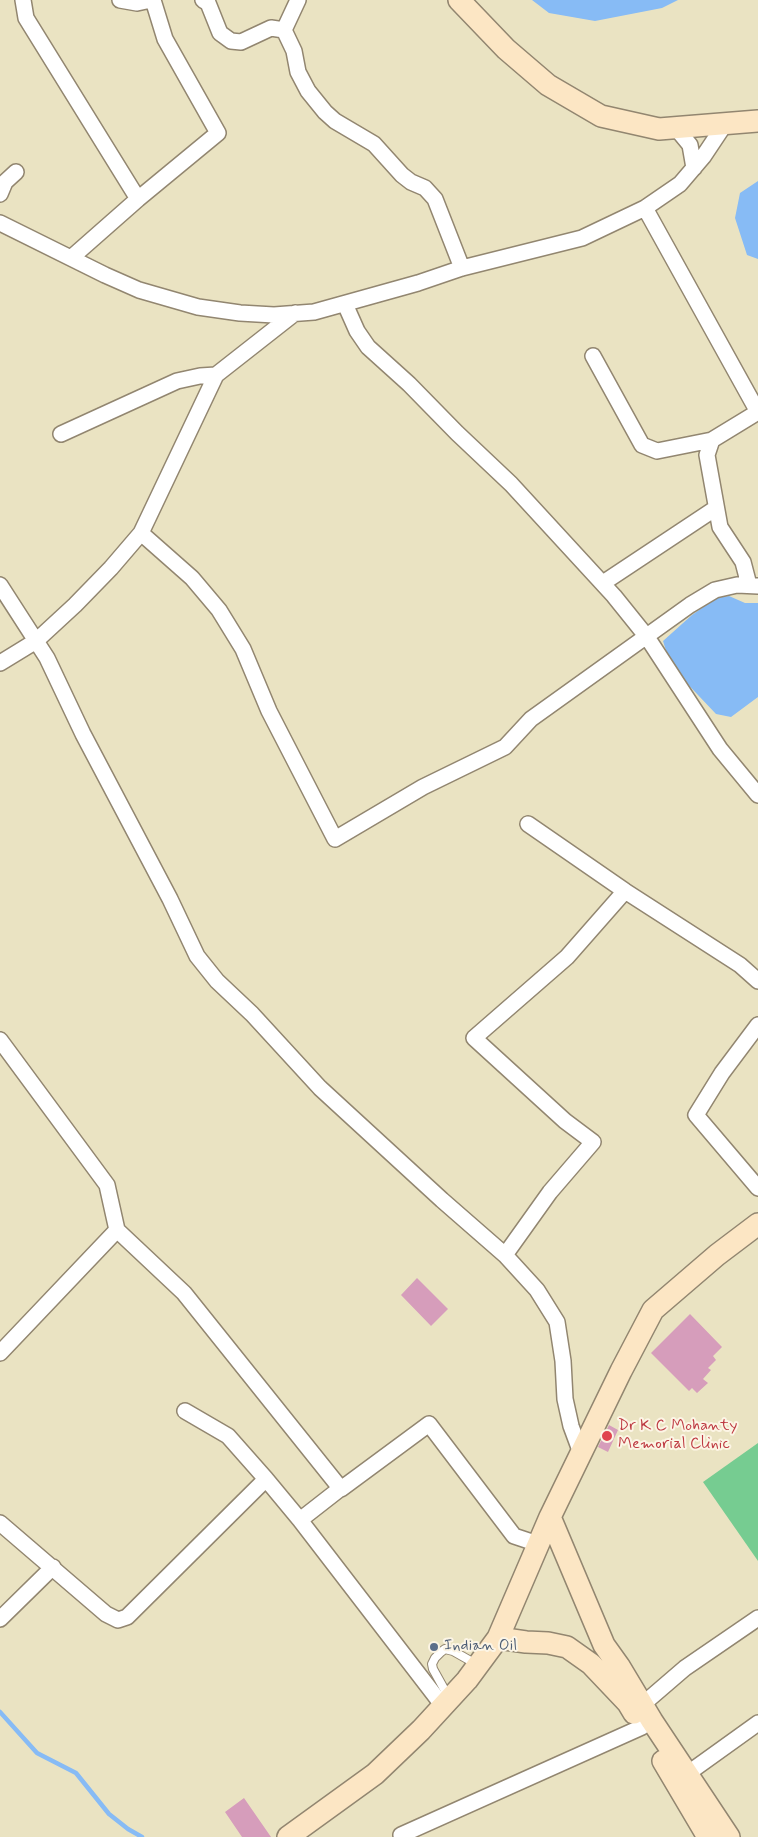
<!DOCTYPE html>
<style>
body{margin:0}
canvas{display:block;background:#eae3c2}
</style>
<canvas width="758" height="1837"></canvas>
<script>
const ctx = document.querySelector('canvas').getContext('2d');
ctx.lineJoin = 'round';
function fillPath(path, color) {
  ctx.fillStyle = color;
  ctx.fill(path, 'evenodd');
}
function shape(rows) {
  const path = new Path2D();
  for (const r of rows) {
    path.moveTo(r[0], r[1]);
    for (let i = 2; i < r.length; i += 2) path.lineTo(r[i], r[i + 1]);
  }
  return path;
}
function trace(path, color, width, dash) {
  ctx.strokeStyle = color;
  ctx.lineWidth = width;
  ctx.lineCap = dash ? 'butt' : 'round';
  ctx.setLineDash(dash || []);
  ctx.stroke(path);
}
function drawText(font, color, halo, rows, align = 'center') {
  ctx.font = font + ' Mynerve,sans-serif';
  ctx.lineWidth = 4;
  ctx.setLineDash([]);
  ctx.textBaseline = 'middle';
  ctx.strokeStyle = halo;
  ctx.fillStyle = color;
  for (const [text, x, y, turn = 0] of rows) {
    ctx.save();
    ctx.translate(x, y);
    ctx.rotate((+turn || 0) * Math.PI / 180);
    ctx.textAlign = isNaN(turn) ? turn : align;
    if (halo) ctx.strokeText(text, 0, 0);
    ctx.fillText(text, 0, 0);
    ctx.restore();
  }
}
fillPath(shape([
 [758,1443,758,1561,703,1482]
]), '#76cc91');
fillPath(shape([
 [532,0,678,0,662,8,595,21,549,13],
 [758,181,758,259,747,255,735,218,740,193],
 [729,596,745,603,758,603,758,697,731,717,716,714,679,675,669,660,663,641,692,615,716,598]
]), '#87bbf5');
trace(shape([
 [0,1712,37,1753,76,1773,109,1814,128,1829,142,1837]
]), '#87bbf5', 4.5);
fillPath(shape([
 [417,1278,448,1309,431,1326,401,1295],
 [690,1314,722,1347,713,1356,716,1360,708,1368,711,1370,703,1379,708,1383,697,1393,692,1388,689,1391,651,1353],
 [609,1425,618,1430,608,1452,598,1447],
 [244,1798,271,1837,242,1837,225,1812]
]), '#d69dbb');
const lane = shape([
 [448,1696,433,1669,432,1664,435,1658,441,1652,445,1649,453,1651,476,1664]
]);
const street = shape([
 [23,0,26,18,138,199,71,258],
 [120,0,137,3,151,0],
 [203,0,208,3,220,33,231,41,241,42,271,28,284,30,294,51,298,72,308,91,325,112,335,121,374,144,402,175,411,182,425,188,435,199,462,268],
 [284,30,298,0],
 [676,128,690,145,694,168],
 [0,194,5,182,16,172],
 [138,199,218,133,165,39,153,0],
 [645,208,758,412],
 [0,223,105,275,139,290,198,307,240,313,274,315,314,312,418,283,462,268,582,238,645,208,680,184,703,157,725,124],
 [345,304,357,331,368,347,409,384,457,433,511,484,614,596,647,637,720,749,758,795],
 [593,356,642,445,657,451,712,440],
 [61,434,177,381,200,376,216,375],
 [141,533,216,375,295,313],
 [603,583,716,508],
 [0,585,47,658,83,734,170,899,197,956,217,981,252,1014,320,1088,442,1200,505,1255,537,1290,557,1322,563,1361,565,1399,571,1426,581,1453],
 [749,585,743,562,720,527,707,455,712,440,758,412],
 [0,663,36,641,75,605,111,568,141,533,192,578,219,610,243,649,269,711,335,839,423,787,505,747,531,719,690,605,715,590,737,585,758,586],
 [528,824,625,891,740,965,758,981],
 [758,1025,722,1073,696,1115,758,1188],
 [0,1040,107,1185,117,1230],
 [505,1255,550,1192,593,1142,565,1121,474,1038,567,957,625,891],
 [0,1353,117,1230,184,1293,341,1489,429,1424,514,1536,538,1544],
 [185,1411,228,1436,266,1479],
 [341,1488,300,1520,443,1706],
 [0,1523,106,1614,118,1620,127,1617,266,1479,300,1520],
 [0,1619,53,1567],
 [642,1705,685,1668,758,1618],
 [687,1774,758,1723],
 [401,1835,642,1727]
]);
const secondary = shape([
 [459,0,506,49,548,85,601,116,659,129,758,121],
 [550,1517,604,1645,619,1666,652,1721,729,1837],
 [498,1638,526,1642,548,1643,567,1647,591,1664,628,1703,634,1713],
 [663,1761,708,1837],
 [288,1837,375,1774,421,1730,467,1680,498,1638,550,1517,621,1371,653,1310,717,1255,758,1224]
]);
trace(lane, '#928670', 10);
trace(street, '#928670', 18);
trace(secondary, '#928670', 24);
trace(lane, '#fff', 8);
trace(street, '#fff', 15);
trace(secondary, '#fce6c4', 21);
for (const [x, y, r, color] of [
 [607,1436,6,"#e0444e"],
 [434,1647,5,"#5c6f8a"]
]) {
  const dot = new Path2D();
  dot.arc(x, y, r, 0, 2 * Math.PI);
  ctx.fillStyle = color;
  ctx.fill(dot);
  trace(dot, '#fcf5e5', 2);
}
drawText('16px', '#be3a42', '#fcf5e5', [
 ["Dr K C Mohanty",618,1427],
 ["Memorial Clinic",618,1445]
], 'left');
drawText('16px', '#4e5e75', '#fcf5e5', [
 ["Indian Oil",444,1647]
], 'left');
</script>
